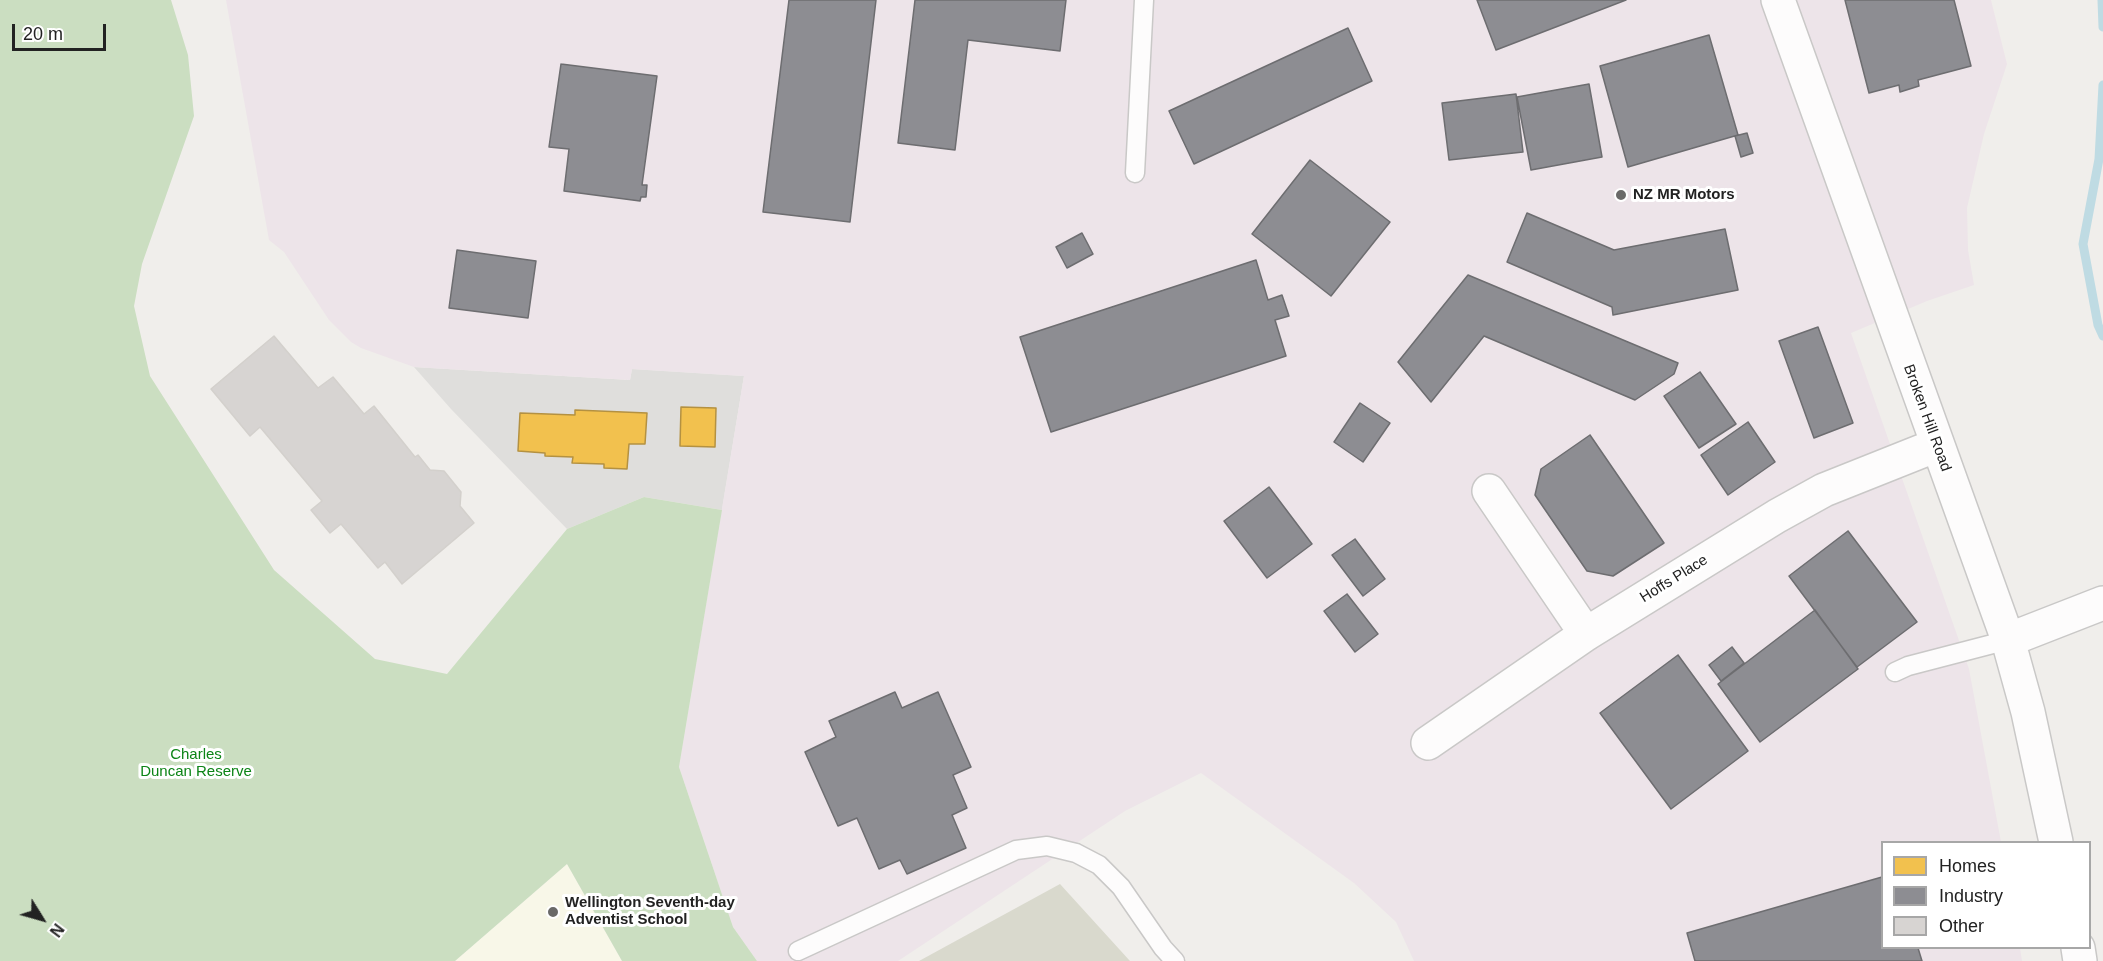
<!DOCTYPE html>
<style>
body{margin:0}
#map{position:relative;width:2103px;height:961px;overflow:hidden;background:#f0eeeb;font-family:Arial,sans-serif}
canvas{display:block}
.legend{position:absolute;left:1881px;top:841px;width:210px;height:108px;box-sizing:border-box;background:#fff;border:2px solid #a7a7a7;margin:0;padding:8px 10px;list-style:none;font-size:18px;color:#222}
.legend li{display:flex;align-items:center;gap:12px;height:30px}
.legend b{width:30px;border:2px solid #a7a7a7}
.north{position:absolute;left:12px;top:889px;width:60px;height:60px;-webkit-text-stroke:4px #fff;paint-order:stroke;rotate:127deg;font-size:16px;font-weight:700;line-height:24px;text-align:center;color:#222}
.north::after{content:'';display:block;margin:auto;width:21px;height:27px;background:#222;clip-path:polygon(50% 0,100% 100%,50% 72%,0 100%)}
.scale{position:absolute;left:12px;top:24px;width:94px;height:27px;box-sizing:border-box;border:3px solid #222;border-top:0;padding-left:8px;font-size:18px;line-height:21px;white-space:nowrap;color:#222;-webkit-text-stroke:4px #fff;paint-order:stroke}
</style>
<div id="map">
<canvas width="2103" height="961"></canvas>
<ul class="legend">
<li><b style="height:16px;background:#f2c14e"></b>Homes</li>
<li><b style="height:16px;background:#8d8d92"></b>Industry</li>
<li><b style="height:16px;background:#d7d4d2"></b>Other</li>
</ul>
<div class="north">N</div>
<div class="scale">20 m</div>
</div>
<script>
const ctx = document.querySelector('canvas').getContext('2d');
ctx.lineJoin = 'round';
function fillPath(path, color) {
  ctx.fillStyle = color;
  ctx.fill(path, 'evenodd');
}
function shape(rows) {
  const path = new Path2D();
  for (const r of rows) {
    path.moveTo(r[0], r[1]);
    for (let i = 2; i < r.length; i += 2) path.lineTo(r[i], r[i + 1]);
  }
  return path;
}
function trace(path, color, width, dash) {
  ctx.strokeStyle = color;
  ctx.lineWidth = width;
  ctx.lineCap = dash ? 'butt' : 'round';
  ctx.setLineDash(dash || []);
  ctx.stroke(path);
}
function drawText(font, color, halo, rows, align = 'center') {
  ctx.font = font + ' Arial,sans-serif';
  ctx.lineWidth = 6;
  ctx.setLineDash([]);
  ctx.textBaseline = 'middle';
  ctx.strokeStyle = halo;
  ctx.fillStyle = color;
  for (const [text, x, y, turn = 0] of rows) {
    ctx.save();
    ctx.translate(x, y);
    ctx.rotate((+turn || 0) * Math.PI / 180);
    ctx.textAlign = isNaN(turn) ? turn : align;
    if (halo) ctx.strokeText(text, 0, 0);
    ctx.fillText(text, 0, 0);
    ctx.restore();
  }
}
fillPath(shape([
 [414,367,630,380,632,369,744,376,722,510,644,497,567,529,451,409]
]), '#dfdedc');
fillPath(shape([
 [226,0,1991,0,2007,64,1984,134,1967,208,1968,250,1974,285,1927,301,1851,333,1969,669,2001,842,1882,842,1882,948,2020,948,2022,961,1414,961,1396,922,1354,883,1201,773,1125,811,898,961,757,961,733,927,679,767,744,376,632,369,630,380,414,367,361,348,351,342,329,320,284,252,269,240]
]), '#ede4e9');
fillPath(shape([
 [567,864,622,961,455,961]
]), '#f8f7e8');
fillPath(shape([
 [1060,884,1130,961,919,961]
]), '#d9d9cd');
fillPath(shape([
 [0,0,171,0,188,55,194,116,142,264,134,306,150,376,274,570,375,659,447,674,567,529,644,497,722,510,679,767,733,927,757,961,622,961,567,864,455,961,0,961]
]), '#cbdec1');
const homes = shape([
 [681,407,716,408,715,447,680,446,681,407],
 [575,410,647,413,645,444,629,444,627,469,604,468,604,464,572,463,573,457,545,456,545,453,518,451,520,413,575,415,575,410]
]);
fillPath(homes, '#f2c14e');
trace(homes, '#b49141', 1.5);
const industry = shape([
 [789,0,876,0,850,222,763,212,789,0],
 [915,0,1066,0,1060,51,968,40,955,150,898,143,915,0],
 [1477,0,1626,0,1496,50,1477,0],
 [1845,0,1954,0,1971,66,1918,80,1919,86,1900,92,1899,85,1869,93,1845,0],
 [1348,28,1372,81,1194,164,1169,111,1348,28],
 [1709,35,1738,135,1628,167,1600,66,1709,35],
 [561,64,657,76,642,185,647,185,646,197,641,197,640,201,564,191,569,149,549,147,561,64],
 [1589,84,1602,157,1531,170,1517,97,1589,84],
 [1516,94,1523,152,1449,160,1442,103,1516,94],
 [1747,133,1753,153,1741,157,1735,136,1747,133],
 [1310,160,1390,222,1331,296,1252,234,1310,160],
 [1527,213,1614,250,1725,229,1738,290,1613,315,1612,307,1507,262,1527,213],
 [1082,233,1093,254,1067,268,1056,247,1082,233],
 [457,250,536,261,528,318,449,308,457,250],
 [1256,260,1268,300,1282,295,1289,316,1275,320,1286,356,1051,432,1020,337,1256,260],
 [1468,275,1678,363,1674,374,1635,400,1484,336,1431,402,1398,362,1468,275],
 [1818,327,1853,423,1814,438,1779,341,1818,327],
 [1700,372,1736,424,1699,448,1664,396,1700,372],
 [1360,403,1390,423,1363,462,1334,442,1360,403],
 [1748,422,1775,462,1728,495,1701,455,1748,422],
 [1590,435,1664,543,1613,576,1587,571,1535,495,1541,469,1590,435],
 [1269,487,1312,544,1267,578,1224,521,1269,487],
 [1848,531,1917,622,1857,667,1789,576,1848,531],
 [1355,539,1385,579,1363,596,1332,555,1355,539],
 [1347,594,1378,634,1355,652,1324,611,1347,594],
 [1815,610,1858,669,1760,742,1718,684,1815,610],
 [1732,647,1744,663,1721,681,1709,665,1732,647],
 [1678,655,1748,751,1671,809,1600,713,1678,655],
 [895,692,902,708,938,692,971,767,953,775,967,808,952,815,966,848,907,874,900,860,879,869,857,818,838,826,805,752,836,737,829,721,895,692],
 [1882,877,1882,948,1918,948,1922,961,1695,961,1687,933,1882,877]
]);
fillPath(industry, '#8d8d92');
trace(industry, '#6d6d70', 1.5);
trace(shape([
 [2102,0,2103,27],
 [2103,85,2099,159,2083,244,2098,325,2103,336]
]), '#bfdbe3', 9);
const building = shape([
 [274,336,318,388,333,377,364,414,374,406,415,457,418,455,430,470,444,471,461,492,460,506,474,523,402,584,385,562,378,568,341,524,330,533,311,510,322,501,260,427,250,436,211,389,274,336]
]);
fillPath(building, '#d7d4d2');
trace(building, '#d3d0cc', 1.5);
const service = shape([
 [1135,173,1144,0],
 [1895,672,1908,666,2008,640],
 [798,951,1016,850,1047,846,1076,853,1099,865,1121,887,1163,948,1175,961]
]);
const minor = shape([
 [1778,0,2008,640,2028,712,2056,842],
 [1489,491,1586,634],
 [2008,640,2103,603],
 [1428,743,1586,634,1777,516,1824,490,1937,445],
 [2078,948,2080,961]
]);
trace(service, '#c9c8c7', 21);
trace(minor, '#c9c8c7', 36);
trace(service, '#fdfcfc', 18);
trace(minor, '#fdfcfc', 33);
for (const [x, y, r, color] of [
 [1621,195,6,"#6a6968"],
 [553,912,6,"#6a6968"]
]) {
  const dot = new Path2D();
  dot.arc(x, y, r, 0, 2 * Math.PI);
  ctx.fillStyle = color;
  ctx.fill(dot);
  trace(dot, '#fff', 2);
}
drawText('bold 15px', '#222', '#fff', [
 ["NZ MR Motors",1633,195],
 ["Wellington Seventh-day",565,903],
 ["Adventist School",565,920]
], 'left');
drawText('15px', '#222', '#fff', [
 ["Broken Hill Road",1927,418,70],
 ["Hoffs Place",1674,579,-32]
]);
drawText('15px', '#0c8416', '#fff', [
 ["Charles",196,755],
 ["Duncan Reserve",196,772]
]);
</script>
